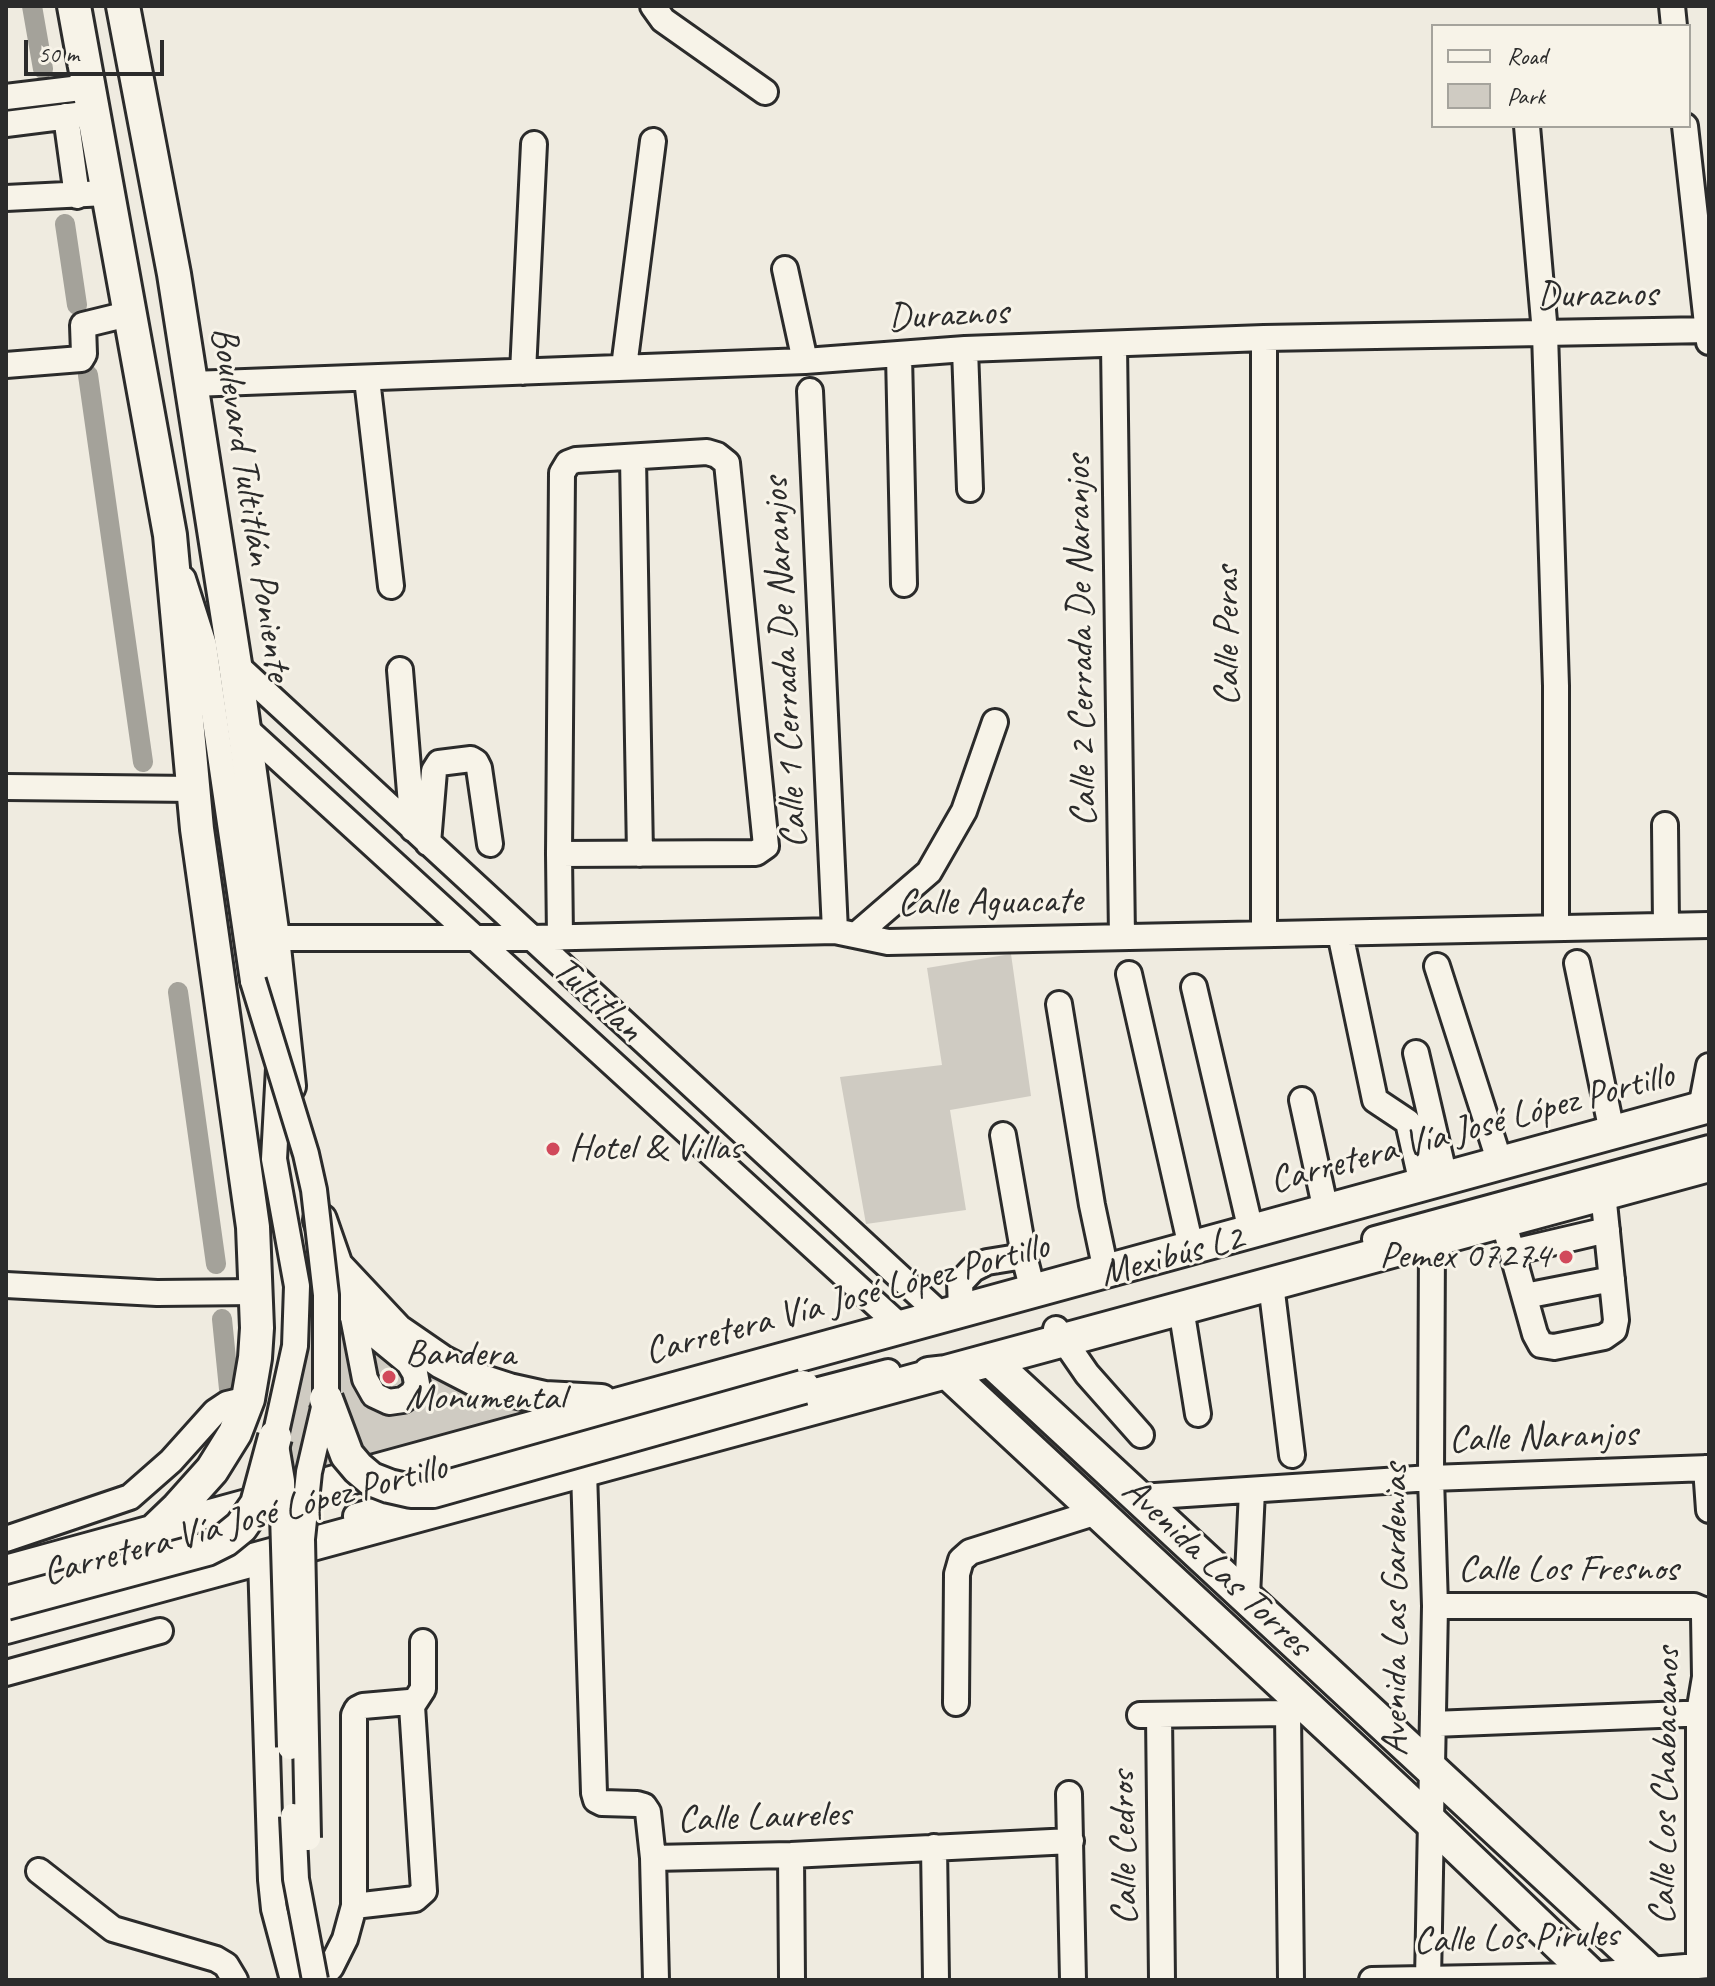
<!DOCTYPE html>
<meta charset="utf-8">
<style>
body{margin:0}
#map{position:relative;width:1715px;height:1986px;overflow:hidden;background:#efebe0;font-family:Caveat,sans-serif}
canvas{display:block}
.frame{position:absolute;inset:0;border:8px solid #2b2b2b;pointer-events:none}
.legend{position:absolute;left:1431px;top:24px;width:260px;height:104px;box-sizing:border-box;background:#f7f3e8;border:2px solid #a5a39c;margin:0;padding:10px 14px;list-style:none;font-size:24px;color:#2b2b2b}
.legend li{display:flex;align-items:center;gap:16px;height:40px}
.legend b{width:40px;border:2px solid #a5a39c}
.scale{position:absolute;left:24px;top:40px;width:140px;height:36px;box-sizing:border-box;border:4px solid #2b2b2b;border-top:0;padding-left:10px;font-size:24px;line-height:28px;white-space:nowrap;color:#2b2b2b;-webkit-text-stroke:6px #f7f3e8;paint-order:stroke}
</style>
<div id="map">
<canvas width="1715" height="1986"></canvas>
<div class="frame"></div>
<ul class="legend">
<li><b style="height:10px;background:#f7f3e8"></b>Road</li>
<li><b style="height:22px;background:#cfcbc2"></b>Park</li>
</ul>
<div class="scale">50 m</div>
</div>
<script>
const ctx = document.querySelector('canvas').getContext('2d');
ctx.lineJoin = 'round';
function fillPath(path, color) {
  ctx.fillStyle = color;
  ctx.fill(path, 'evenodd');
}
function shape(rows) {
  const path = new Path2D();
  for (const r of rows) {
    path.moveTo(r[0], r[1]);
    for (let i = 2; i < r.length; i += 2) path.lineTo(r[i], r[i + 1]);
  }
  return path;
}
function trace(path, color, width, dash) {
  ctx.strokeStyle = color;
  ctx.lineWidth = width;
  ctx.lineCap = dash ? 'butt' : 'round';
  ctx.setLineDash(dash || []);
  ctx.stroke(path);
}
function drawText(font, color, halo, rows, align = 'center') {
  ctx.font = font + ' Caveat,sans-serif';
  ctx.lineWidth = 6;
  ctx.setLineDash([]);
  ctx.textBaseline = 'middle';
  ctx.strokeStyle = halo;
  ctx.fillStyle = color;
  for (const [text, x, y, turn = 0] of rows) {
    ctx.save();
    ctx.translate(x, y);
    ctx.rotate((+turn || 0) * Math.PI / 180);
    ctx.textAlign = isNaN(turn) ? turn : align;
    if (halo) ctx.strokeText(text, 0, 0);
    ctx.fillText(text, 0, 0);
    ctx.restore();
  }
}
fillPath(shape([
 [1011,954,1031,1096,950,1110,966,1210,866,1224,840,1077,942,1065,927,968],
 [311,1232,375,1325,567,1412,251,1498,262,1459]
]), '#cfcbc2');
trace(shape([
 [32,6,43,69],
 [65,224,77,305],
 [88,375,143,762],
 [178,992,216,1264],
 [222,1319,229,1389]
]), '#a4a29a', 20);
const minor = shape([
 [653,6,663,20,765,92],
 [1672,6,1674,26],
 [6,97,89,87],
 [66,116,77,196],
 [6,124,93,113],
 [1527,126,1545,333,1556,686,1556,928],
 [1685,126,1709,342],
 [6,198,106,193],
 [785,269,805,361],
 [1114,345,1122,937],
 [965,349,970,489],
 [899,355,904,584],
 [6,365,81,359,84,354,83,325,128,314],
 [624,367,653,141],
 [523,372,534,144],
 [367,379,391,586],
 [192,384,805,361,965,349,1264,338,1709,330],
 [810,391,835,931],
 [633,458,640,854],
 [183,579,204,645,253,981],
 [235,664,942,1316],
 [400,670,413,829],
 [244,727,901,1327],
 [6,787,194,789],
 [1665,825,1666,926],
 [428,843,434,771,439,763,471,759,476,762,479,768,490,844],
 [559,854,756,853,766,846,727,463,717,455,707,452,576,460,568,463,562,473,559,854,560,938],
 [1340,933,1375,1100,1408,1122,1422,1184],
 [1264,934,1264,338],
 [856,935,929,872,964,811,995,722],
 [273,938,532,938,835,931,888,942,1709,925],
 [1577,963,1612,1132],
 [1437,966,1500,1163],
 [1129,974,1191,1247],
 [1194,987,1251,1231],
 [1059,1004,1092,1205,1106,1271],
 [1416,1053,1445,1178],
 [1302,1100,1326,1211],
 [1701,1108,1709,1066],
 [1003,1135,1024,1256,1033,1291],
 [1503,1220,1535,1334,1541,1345,1554,1347,1604,1337,1614,1330,1616,1320,1603,1193],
 [1375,1239,1709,1148],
 [1513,1252,1607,1230],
 [337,1268,342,1294,353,1317,365,1379,374,1395,389,1402,403,1400,413,1393,417,1384,415,1373,409,1363,353,1317],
 [1271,1284,1292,1455],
 [6,1285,157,1293,256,1292],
 [1525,1296,1612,1279],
 [1181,1308,1198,1414],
 [961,1309,960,1283,973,1269,987,1262,1024,1256],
 [1056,1329,1087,1374,1141,1435],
 [788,1398,888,1372],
 [275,1437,295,1346,297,1286,274,1159,279,1068],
 [1706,1468,1709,1510],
 [584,1471,594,1793,596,1800,602,1803,637,1804,644,1806,648,1812,653,1858,656,1980],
 [1140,1497,1431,1478,1709,1468],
 [356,1516,428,1496],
 [6,1539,130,1497,171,1461,215,1412,227,1404,248,1399],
 [261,1559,271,1880,274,1909,293,1980],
 [1247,1596,1252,1491],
 [1435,1606,1694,1606,1701,1609],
 [6,1673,160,1631],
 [956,1703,957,1574,961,1560,970,1552,1097,1512],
 [412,1706,423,1689,423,1642],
 [1288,1713,1291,1980],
 [1140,1715,1288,1713,1299,1704],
 [1159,1715,1162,1980],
 [1433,1724,1709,1713],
 [1069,1794,1073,1980],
 [934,1847,936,1980],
 [791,1855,792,1980],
 [653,1858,791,1855,1071,1841],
 [39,1871,113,1929,216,1959,226,1965,235,1980],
 [1699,1965,1699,1713,1705,1677,1704,1616,1701,1609],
 [319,1980,331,1967,345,1939,354,1906,354,1715,357,1709,363,1706,409,1702,412,1706,424,1891,415,1899,354,1906],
 [1372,1980,1580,1976,1709,1965],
 [1428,1980,1435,1606,1431,1478,1432,1239]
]);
const major = shape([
 [74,6,170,535,197,829,253,1227,257,1328,255,1358,248,1399,235,1433,212,1470,178,1508,154,1531],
 [123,6,174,274,235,664,273,938,289,1086],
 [320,1220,336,1266,397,1331,442,1362,475,1379,509,1390,545,1398,601,1401],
 [990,1360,1659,1980],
 [929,1374,947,1372,1431,1822,1596,1980],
 [6,1572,1709,1106],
 [6,1627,1709,1165]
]);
trace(minor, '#2b2b2b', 30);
trace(major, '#2b2b2b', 38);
trace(minor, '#f7f3e8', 24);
trace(major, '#f7f3e8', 32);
const minorBridge = shape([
 [253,981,306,1154,314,1190,326,1295,326,1399,309,1472,302,1539,308,1838],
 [276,1445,282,1481,290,1747],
 [293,1816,296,1879,315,1980]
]);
const majorBridge = shape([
 [326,1399,347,1455,358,1468,371,1479,389,1486,411,1491,433,1491,803,1387],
 [6,1603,207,1549,225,1540,241,1527,257,1504,275,1437]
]);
trace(minorBridge, '#2b2b2b', 30, []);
trace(majorBridge, '#2b2b2b', 38, []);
trace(minorBridge, '#f7f3e8', 24);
trace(majorBridge, '#f7f3e8', 32);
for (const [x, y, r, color] of [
 [553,1149,8,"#d1495b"],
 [1566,1257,8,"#d1495b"],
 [389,1377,8,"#d1495b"]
]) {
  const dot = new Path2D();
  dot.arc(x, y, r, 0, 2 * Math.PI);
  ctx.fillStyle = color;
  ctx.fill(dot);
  trace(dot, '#f7f3e8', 3);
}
drawText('38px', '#2b2b2b', '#f7f3e8', [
 ["Duraznos",1597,296,-1],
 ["Duraznos",948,316,-3],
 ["Boulevard Tultitlán Poniente",250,504,81],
 ["Calle Peras",1228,636,-90],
 ["Calle 2 Cerrada De Naranjos",1082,641,-91],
 ["Calle 1 Cerrada De Naranjos",786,663,-93],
 ["Calle Aguacate",990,903,-1],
 ["Tultitlan",597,1000,42],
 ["Carretera Vía José López Portillo",1472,1129,-15],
 ["Mexibús L2",1172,1257,-15],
 ["Carretera Vía José López Portillo",847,1300,-15],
 ["Calle Naranjos",1543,1438,-2],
 ["Carretera Vía José López Portillo",245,1521,-15],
 ["Avenida Las Torres",1216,1568,43],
 ["Calle Los Fresnos",1568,1570],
 ["Avenida Las Gardenias",1396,1610,-90],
 ["Calle Los Chabacanos",1666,1786,-89],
 ["Calle Laureles",764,1818,-2],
 ["Calle Cedros",1125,1848,-91],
 ["Calle Los Pirules",1516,1939,-2]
]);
drawText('38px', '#2b2b2b', '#f7f3e8', [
 ["Hotel & Villas",569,1149],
 ["Pemex 07274",1550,1257,"right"],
 ["Bandera",405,1355],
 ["Monumental",405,1399]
], 'left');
</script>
